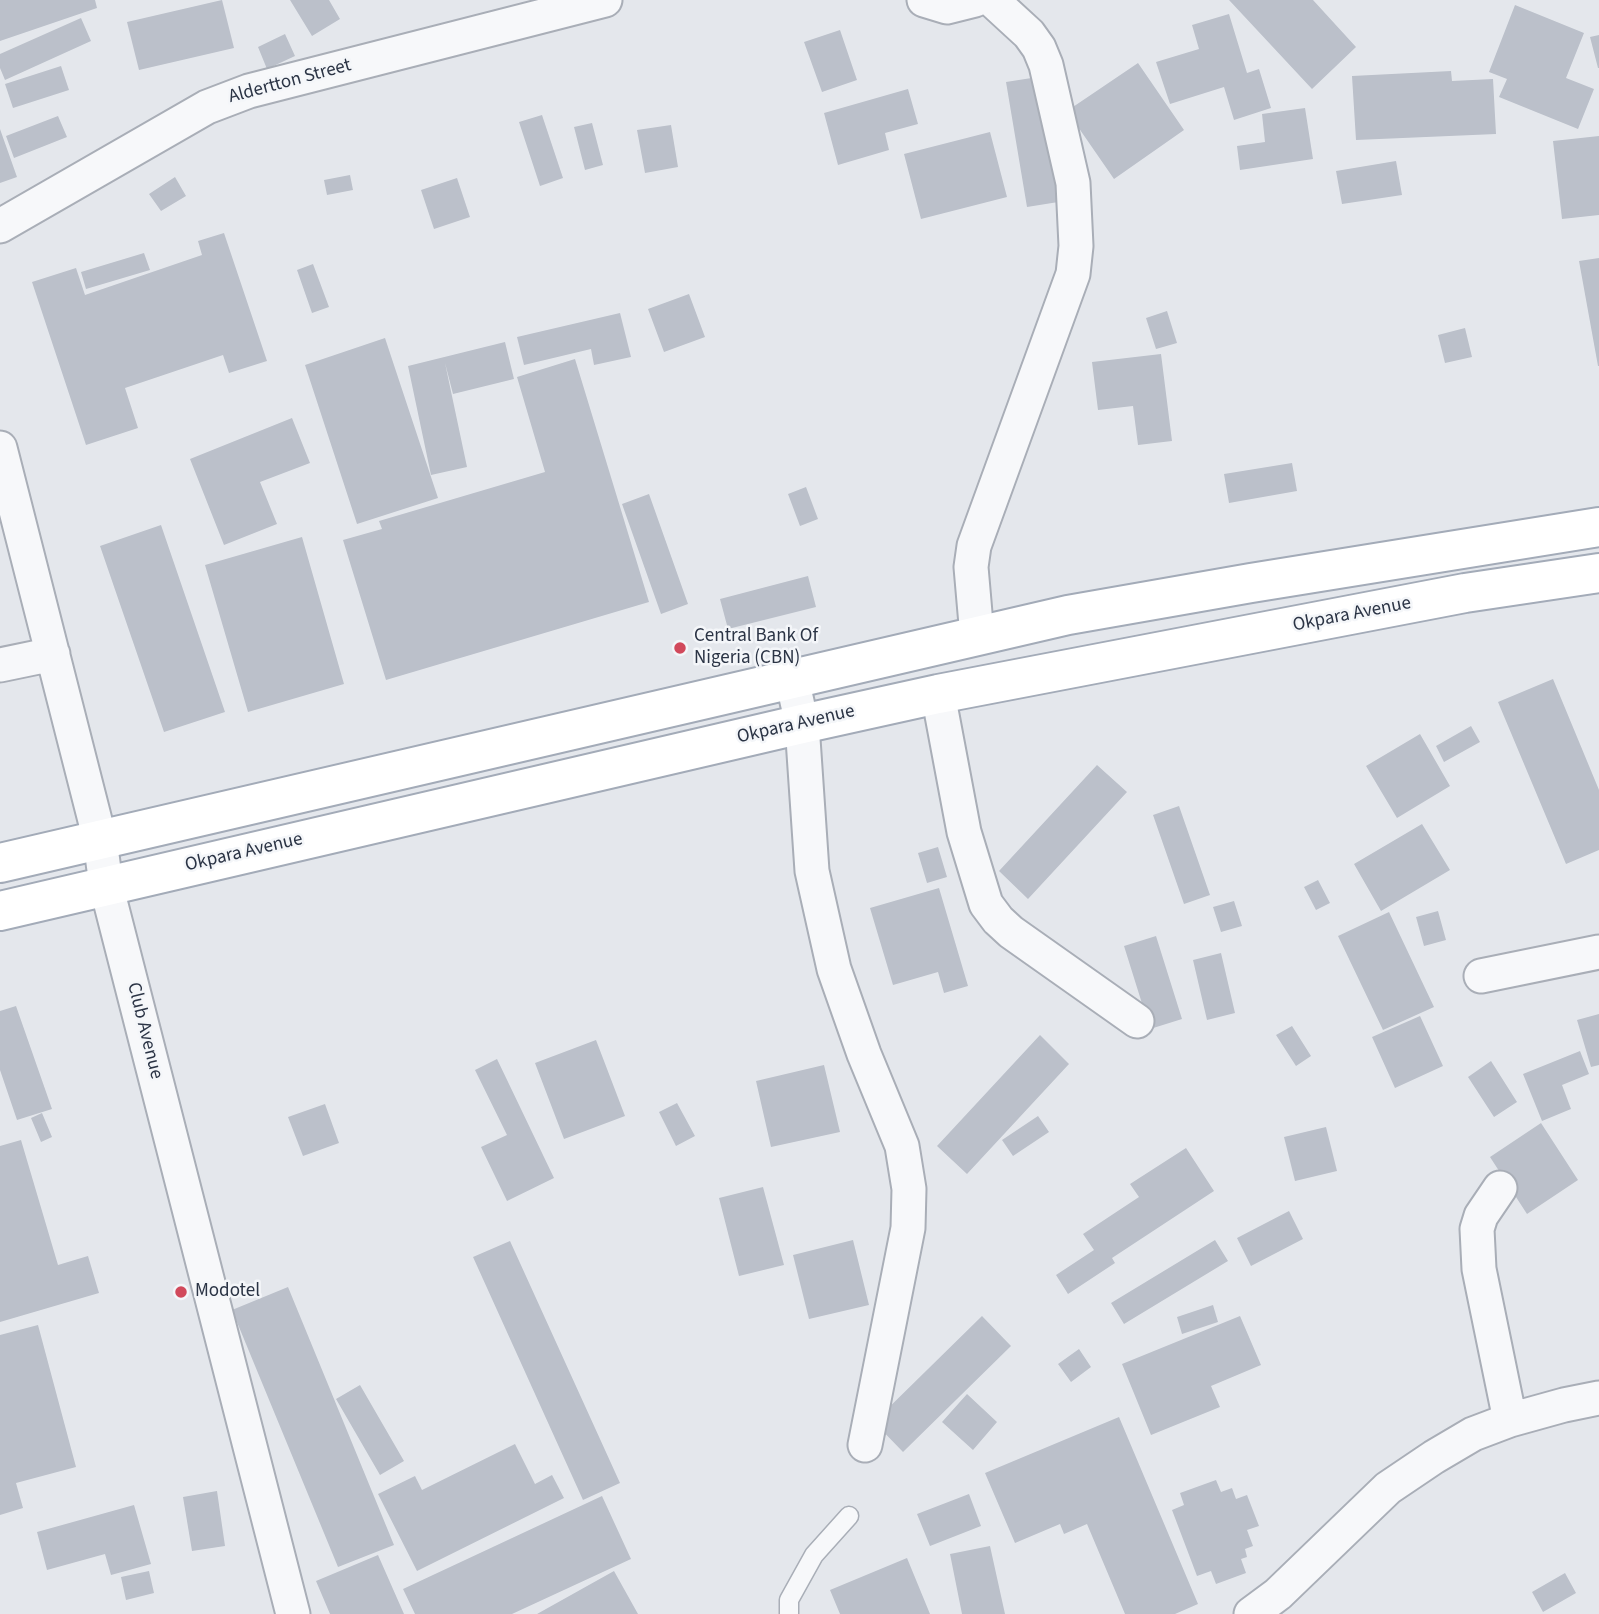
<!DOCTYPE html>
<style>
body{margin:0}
canvas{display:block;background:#e4e7ec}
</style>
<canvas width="1599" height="1614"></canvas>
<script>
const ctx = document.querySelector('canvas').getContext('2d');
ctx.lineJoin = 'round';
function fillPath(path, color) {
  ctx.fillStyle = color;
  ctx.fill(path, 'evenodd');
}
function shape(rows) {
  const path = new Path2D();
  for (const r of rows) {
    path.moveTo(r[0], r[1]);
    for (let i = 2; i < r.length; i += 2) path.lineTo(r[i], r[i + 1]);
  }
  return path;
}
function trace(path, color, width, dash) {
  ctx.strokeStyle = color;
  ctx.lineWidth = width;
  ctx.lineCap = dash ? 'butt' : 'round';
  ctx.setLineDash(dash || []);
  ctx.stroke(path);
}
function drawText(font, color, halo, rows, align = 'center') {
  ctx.font = font + ' "Source Sans 3",sans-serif';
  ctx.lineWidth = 5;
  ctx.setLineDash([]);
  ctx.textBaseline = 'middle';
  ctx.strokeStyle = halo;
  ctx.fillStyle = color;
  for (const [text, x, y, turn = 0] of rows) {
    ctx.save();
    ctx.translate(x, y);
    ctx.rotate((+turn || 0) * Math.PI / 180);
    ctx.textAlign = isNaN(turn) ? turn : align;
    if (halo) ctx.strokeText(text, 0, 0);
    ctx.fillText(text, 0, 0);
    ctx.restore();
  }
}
fillPath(shape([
 [0,0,95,0,97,8,0,41],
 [222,0,234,48,139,70,127,22],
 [290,0,329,0,340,19,312,36],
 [1229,0,1313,0,1356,47,1312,89],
 [1515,5,1584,33,1566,78,1594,89,1578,129,1499,97,1507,79,1489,72],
 [1229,14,1247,73,1259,69,1271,108,1234,120,1224,87,1170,104,1156,62,1199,49,1192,25],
 [81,18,91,41,5,80,0,68,0,54],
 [840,30,857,80,822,92,804,42],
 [285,34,295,56,267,69,258,47],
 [1599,35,1599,68,1598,68,1590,37],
 [1138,63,1184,130,1114,179,1067,111],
 [61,66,69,90,13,108,5,84],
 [1451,71,1452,81,1493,79,1496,134,1356,140,1352,76],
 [1057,74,1077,199,1027,207,1006,82],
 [908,89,918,124,885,133,889,150,838,165,824,113],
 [1305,108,1313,159,1240,170,1237,146,1265,142,1262,114],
 [542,115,563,178,540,186,519,122],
 [58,116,67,137,14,158,6,136],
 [592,123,603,165,585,170,574,127],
 [671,125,678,167,645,173,637,130],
 [0,129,17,177,0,183],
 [990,132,1007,197,921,219,904,154],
 [1599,136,1599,215,1562,219,1553,141],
 [1396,161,1402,195,1342,204,1336,171],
 [350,175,353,190,327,195,324,180],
 [175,177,186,196,161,211,149,194],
 [457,178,470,217,434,229,421,190],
 [224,233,267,361,229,373,223,355,125,388,138,428,86,445,32,282,76,268,85,295,202,255,198,241],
 [144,253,150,270,86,289,81,272],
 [1599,258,1599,366,1598,366,1579,261],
 [313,264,329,307,312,313,297,270],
 [689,294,705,337,664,352,648,309],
 [1167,311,1177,343,1156,349,1146,318],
 [620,313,631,357,594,365,591,349,524,365,517,337],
 [1465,328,1472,357,1445,363,1438,335],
 [385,338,438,498,357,524,305,365],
 [505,342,514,379,453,394,445,363,467,467,431,475,408,366],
 [1161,354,1172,441,1138,445,1133,406,1098,410,1092,362],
 [575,359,649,602,386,680,343,540,382,529,379,521,545,472,517,377],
 [292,418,310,463,260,482,277,524,224,545,190,459],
 [1292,463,1297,491,1229,503,1224,474],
 [806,487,818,519,800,526,788,494],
 [649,494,688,604,661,614,622,504],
 [161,525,225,712,164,732,100,546],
 [302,537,344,684,248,712,205,565],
 [808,576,816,607,728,629,720,599],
 [1553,679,1599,790,1599,850,1566,864,1498,702],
 [1471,726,1480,742,1444,762,1436,746],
 [1420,734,1450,786,1397,818,1366,766],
 [1097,765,1127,792,1028,899,999,871],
 [1179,806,1210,895,1184,904,1153,815],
 [1422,824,1450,870,1381,911,1354,864],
 [938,847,947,877,927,883,918,853],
 [1318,880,1330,903,1316,910,1304,887],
 [939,888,968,986,944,993,938,972,893,985,870,908],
 [1234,901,1242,926,1221,932,1213,907],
 [1438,911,1446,940,1424,946,1416,917],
 [1389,912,1434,1007,1383,1030,1338,936],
 [1156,936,1182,1019,1150,1029,1124,946],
 [1221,953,1235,1013,1207,1020,1193,960],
 [16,1006,52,1109,17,1120,0,1070,0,1011],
 [1599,1014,1599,1065,1591,1067,1577,1020],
 [1420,1016,1443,1066,1395,1088,1372,1037],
 [1292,1026,1311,1056,1296,1066,1276,1035],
 [1040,1035,1069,1064,967,1174,937,1146],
 [596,1040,625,1116,564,1139,535,1063],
 [1580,1051,1589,1074,1562,1085,1571,1109,1542,1121,1523,1074],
 [497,1059,554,1178,507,1201,481,1147,507,1135,475,1070],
 [1491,1061,1517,1102,1494,1117,1468,1077],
 [824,1065,840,1132,771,1147,756,1081],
 [677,1103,695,1136,676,1146,659,1112],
 [325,1104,339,1143,303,1156,288,1117],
 [42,1113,52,1137,41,1142,31,1118],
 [1038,1116,1049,1132,1013,1156,1002,1140],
 [1541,1123,1578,1180,1527,1214,1490,1157],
 [1326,1127,1337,1171,1295,1181,1284,1137],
 [21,1140,58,1265,88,1256,99,1293,0,1322,0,1146],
 [1186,1148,1214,1191,1112,1258,1115,1263,1068,1294,1056,1275,1094,1250,1083,1234,1139,1197,1130,1184],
 [763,1187,784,1265,739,1276,719,1198],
 [1289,1211,1303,1239,1251,1266,1237,1238],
 [853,1240,869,1305,809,1319,793,1255],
 [1215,1240,1228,1261,1124,1324,1111,1303],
 [510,1241,620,1483,583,1500,473,1257],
 [288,1287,394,1545,338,1567,232,1310],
 [1213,1305,1218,1322,1182,1334,1177,1317],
 [982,1316,1011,1346,903,1452,874,1422],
 [1240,1316,1261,1365,1211,1386,1220,1407,1151,1435,1122,1364],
 [38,1325,76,1467,16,1483,23,1508,0,1515,0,1335],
 [1079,1349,1091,1367,1071,1382,1058,1364],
 [360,1385,404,1461,380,1475,336,1399],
 [967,1394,997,1422,973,1450,942,1422],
 [1119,1417,1198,1604,1175,1614,1125,1614,1087,1524,1064,1534,1060,1524,1015,1543,985,1473],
 [515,1444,535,1484,552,1475,564,1498,417,1571,378,1494,415,1476,422,1490],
 [1216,1480,1221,1492,1232,1488,1236,1499,1247,1495,1259,1526,1247,1530,1253,1546,1245,1549,1247,1557,1241,1559,1246,1573,1216,1584,1211,1571,1197,1576,1172,1510,1184,1505,1180,1493],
 [217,1491,225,1546,192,1551,183,1497],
 [969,1494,981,1526,930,1546,917,1514],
 [602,1496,631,1559,512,1614,415,1614,403,1589],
 [134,1505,151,1564,111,1575,105,1554,47,1570,37,1532],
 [990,1546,1005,1614,962,1614,950,1554],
 [378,1555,404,1614,330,1614,316,1581],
 [907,1558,930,1614,840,1614,830,1590],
 [149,1571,154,1593,126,1600,121,1577],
 [614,1571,638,1614,537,1614],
 [1565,1573,1576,1593,1543,1612,1532,1592]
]), '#bbc0ca');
const service = shape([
 [789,1614,789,1600,814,1555,849,1516]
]);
const minor = shape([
 [924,0,947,7,975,0],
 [0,226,207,107,249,91,605,0],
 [0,448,100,840,106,885,293,1614],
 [977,636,971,567,974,546,1073,274,1076,246,1073,183,1046,65,1039,48,1029,34,992,0],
 [0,665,53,654],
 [792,679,802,724,812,871,834,969,864,1054,902,1146,909,1189,908,1228,865,1445],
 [938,694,964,832,986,904,998,920,1011,932,1137,1021],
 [1481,976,1599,952],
 [1500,1188,1481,1216,1477,1229,1479,1269,1510,1420],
 [1251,1614,1278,1594,1388,1488,1434,1457,1473,1434,1510,1420,1564,1405,1599,1398]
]);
const primary = shape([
 [0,863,1068,615,1251,583,1599,527],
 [0,911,802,724,938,694,1465,593,1599,573]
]);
trace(service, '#a9aeb7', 21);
trace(minor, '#a9aeb7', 37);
trace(primary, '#a3abb8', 42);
trace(service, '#f7f8fa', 18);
trace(minor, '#f7f8fa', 33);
trace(primary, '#fff', 38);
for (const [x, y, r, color] of [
 [680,648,7,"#d1495b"],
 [181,1292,7,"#d1495b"]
]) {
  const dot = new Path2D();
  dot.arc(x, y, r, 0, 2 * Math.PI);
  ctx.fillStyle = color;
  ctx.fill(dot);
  trace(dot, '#f4f6f9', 2.5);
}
drawText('19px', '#2b3445', '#f4f6f9', [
 ["Aldertton Street",290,82,-15],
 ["Okpara Avenue",1352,615,-11],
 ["Okpara Avenue",796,725,-13],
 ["Okpara Avenue",244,853,-13],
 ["Club Avenue",144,1031,76]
]);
drawText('19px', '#2b3445', '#f4f6f9', [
 ["Central Bank Of",694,637],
 ["Nigeria (CBN)",694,659],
 ["Modotel",195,1292]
], 'left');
</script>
